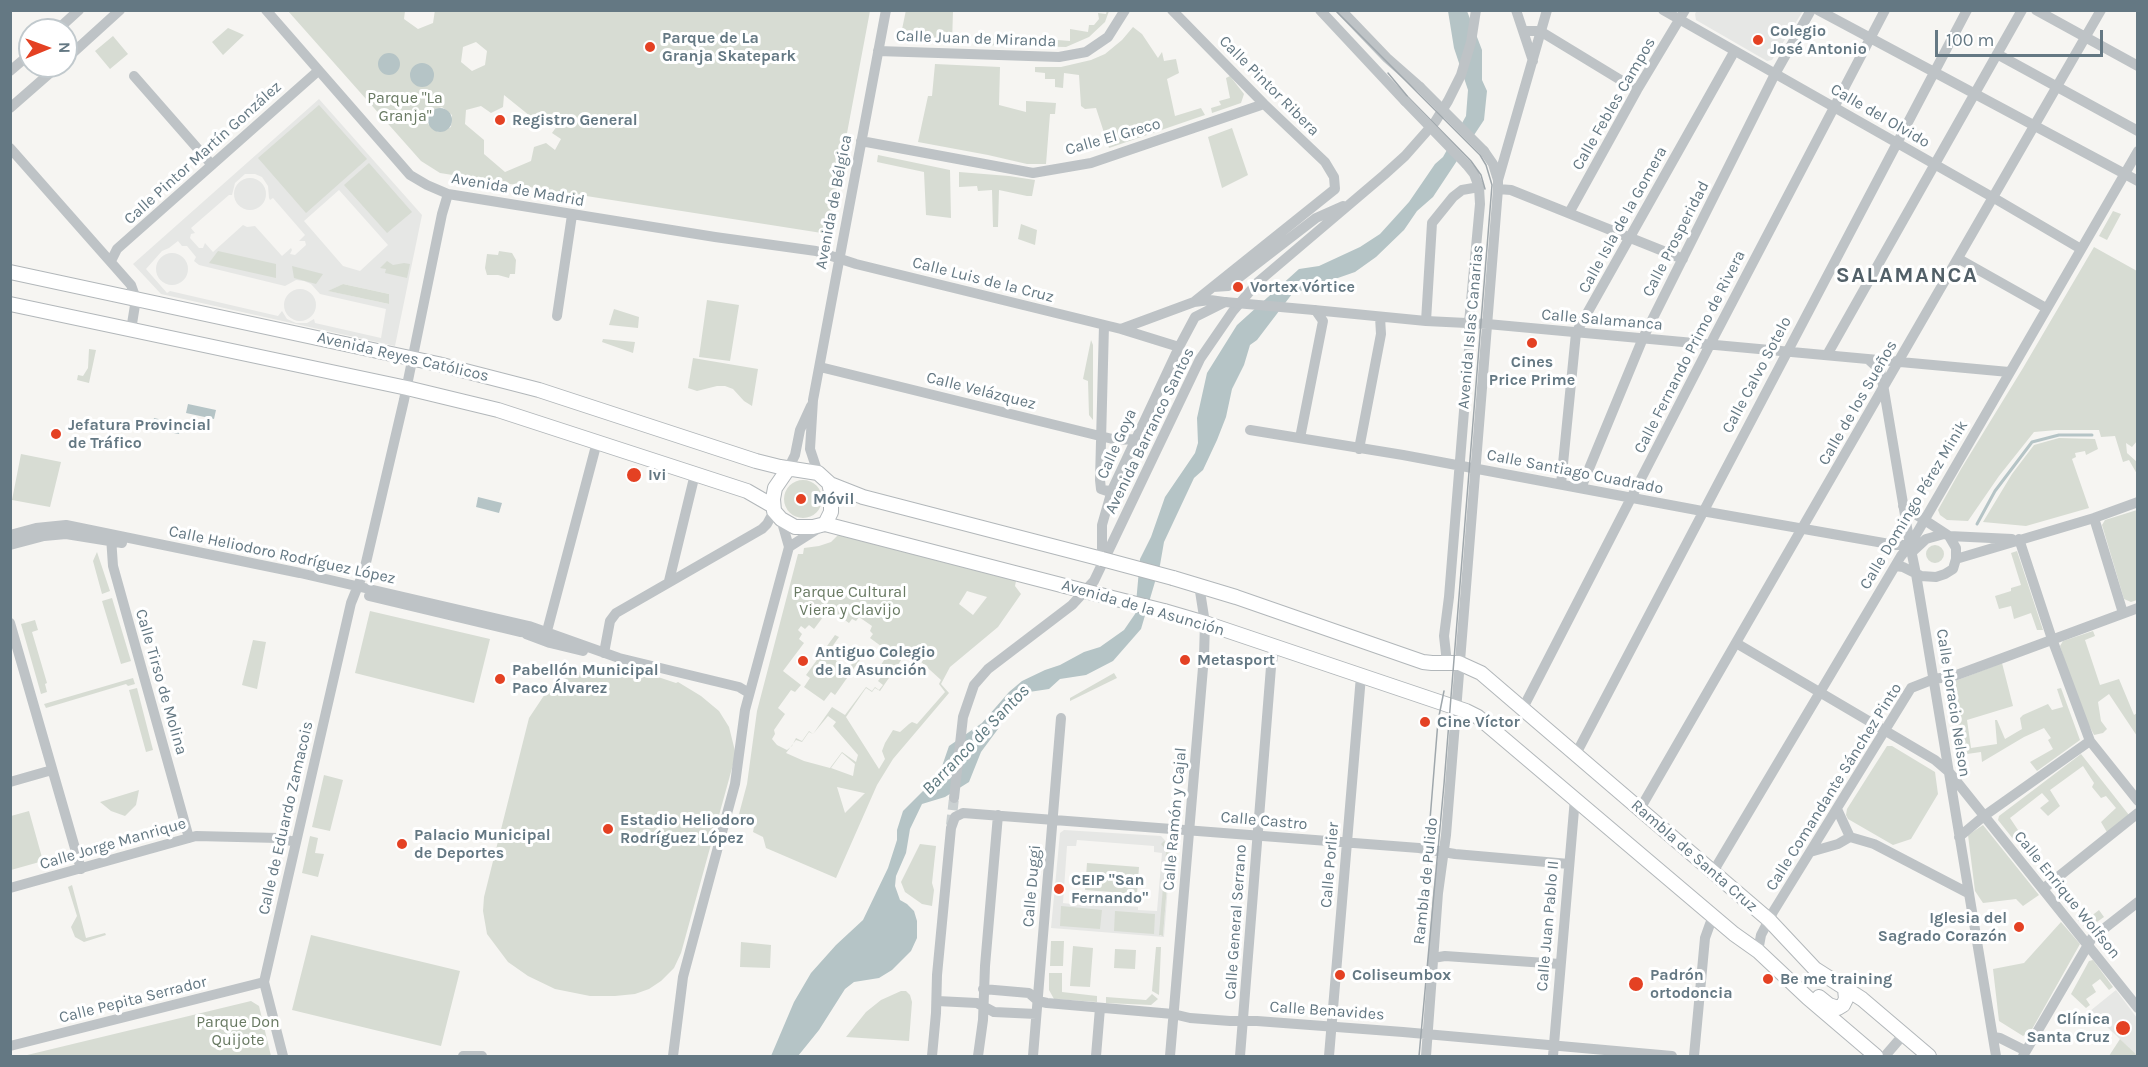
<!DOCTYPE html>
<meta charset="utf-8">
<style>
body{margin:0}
#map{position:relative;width:2148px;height:1067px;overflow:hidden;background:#f6f5f2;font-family:Karla,sans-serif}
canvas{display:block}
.frame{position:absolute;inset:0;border:12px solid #647883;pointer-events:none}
.north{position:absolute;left:18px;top:18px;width:60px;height:60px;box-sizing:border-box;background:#fff;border:2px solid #c1c9cd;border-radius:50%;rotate:89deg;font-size:16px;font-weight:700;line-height:24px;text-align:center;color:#647883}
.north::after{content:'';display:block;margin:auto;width:21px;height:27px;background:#e44123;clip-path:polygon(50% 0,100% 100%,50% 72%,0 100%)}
.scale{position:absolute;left:1935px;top:30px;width:168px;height:27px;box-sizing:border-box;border:3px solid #647883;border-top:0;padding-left:8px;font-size:18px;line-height:21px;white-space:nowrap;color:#647883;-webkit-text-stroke:4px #fff;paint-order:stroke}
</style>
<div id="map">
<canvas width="2148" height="1067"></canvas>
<div class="frame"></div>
<div class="north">N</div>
<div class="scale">100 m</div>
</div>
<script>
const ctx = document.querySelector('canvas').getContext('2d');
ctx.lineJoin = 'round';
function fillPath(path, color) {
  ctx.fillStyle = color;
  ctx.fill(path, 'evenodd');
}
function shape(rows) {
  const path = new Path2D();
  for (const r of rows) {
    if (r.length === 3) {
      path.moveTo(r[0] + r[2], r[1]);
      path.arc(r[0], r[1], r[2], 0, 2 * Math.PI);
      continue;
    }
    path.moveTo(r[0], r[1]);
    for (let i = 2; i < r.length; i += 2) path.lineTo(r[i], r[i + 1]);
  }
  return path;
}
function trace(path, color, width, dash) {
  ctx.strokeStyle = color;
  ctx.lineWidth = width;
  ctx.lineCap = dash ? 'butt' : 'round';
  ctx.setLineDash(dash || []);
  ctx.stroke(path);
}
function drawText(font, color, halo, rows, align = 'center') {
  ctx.font = font + ' Karla,sans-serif';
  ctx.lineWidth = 6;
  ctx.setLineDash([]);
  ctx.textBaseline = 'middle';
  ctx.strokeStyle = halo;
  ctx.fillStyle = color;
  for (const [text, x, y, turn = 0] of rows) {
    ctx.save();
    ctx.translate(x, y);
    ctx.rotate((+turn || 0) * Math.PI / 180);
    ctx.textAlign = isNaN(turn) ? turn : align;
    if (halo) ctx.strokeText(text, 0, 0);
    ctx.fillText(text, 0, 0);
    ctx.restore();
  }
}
fillPath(shape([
 [1697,10,1803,10,1803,11,1772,60,1767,61,1696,20,1695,14],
 [319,99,422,215,395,346,161,294,133,264],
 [245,174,255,174,262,177,268,186,269,198,270,200,273,198,305,235,299,241,305,241,306,245,295,255,290,254,292,250,291,248,282,256,255,226,247,227,243,225,213,252,205,243,203,248,199,248,190,238,191,234,195,233,191,228,229,195,232,195,235,183],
 [339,190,388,245,360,271,343,266,304,221],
 [178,241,182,246,187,246,196,257,194,261,199,265,285,286,296,280,304,281,311,284,320,294,386,309,381,338,315,323,314,319,307,323,296,323,287,319,282,311,278,316,170,291,167,293,146,269,162,251,169,248],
 [343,284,389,294,389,304,329,291],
 [250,194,16],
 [172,269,16],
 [300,305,16],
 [1064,830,1161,836,1171,847,1164,937,1051,928,1060,833],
 [1077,840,1154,846,1154,852,1162,853,1157,911,1138,910,1138,907,1082,902,1081,905,1063,903,1067,846,1076,846],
 [1170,847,1163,936,1160,936,1166,850],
 [2116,990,2137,1018,2137,1055,2090,1011]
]), '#e6e7e5');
fillPath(shape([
 [435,10,870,11,828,234,440,173,421,161,288,11,405,11,404,19,418,29,433,23],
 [476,42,487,51,485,65,472,71,461,62,463,47],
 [504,95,535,120,541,114,557,126,552,133,561,139,555,150,546,143,534,147,531,161,505,172,484,154,484,140,465,124,466,110,481,106,491,113,503,107],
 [442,107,452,115,451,127,438,132,428,124,430,111],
 [906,10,953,11,952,43,904,42,900,39],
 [1107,10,1109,11,1105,22,1089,37,1066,47,982,45,984,38,1015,38,1019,43,1019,37,1070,41,1070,29,1088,32,1089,25,1094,25,1099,19,1098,13,1106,14],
 [1133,27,1142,34,1158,58,1162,52,1164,61,1176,59,1179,73,1167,79,1175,116,1201,108,1205,115,1109,148,1096,108,1085,109,1081,106,1079,75,1064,73,1063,88,1055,87,1055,79,1045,79,1045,73,1035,72,1035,67,1061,67,1091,60,1105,54,1122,40],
 [228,28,244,35,223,55,212,42],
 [113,36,128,54,110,69,95,51],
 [935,64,1000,67,999,105,1026,112,1026,101,1056,103,1055,114,1050,114,1046,164,1027,164,988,155,918,142,928,96,932,96],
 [1230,76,1244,94,1241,103,1212,113,1211,108,1221,105,1219,101,1230,98,1226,78],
 [319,105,367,159,306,213,258,158],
 [1232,128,1248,175,1222,188,1208,137],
 [878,155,950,170,951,218,926,215,924,172,877,162],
 [369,163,412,212,387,233,344,185],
 [959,172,1009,176,1035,180,1032,196,1027,196,999,190,998,227,993,227,992,190,978,191,977,186,959,187],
 [2113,211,2121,214,2107,240,2099,236],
 [1021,224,1037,230,1035,245,1018,239],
 [2094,247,2137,271,2137,441,2132,447,2126,443,2127,453,2137,462,2137,474,2129,460,2123,462,2115,436,2101,437,2099,430,2057,430,2034,432,1999,476,1968,521,1947,520,1940,515,1938,510,1961,469,2023,368],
 [218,251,276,264,276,278,209,263],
 [499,251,512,253,516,260,515,274,510,274,509,278,498,275,487,275,485,268,487,254,498,255],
 [387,261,393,265,404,263,410,264,407,278,385,273,386,269,380,268],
 [292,266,323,274,316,284,294,278],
 [343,284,389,294,389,304,328,291],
 [707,300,739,305,730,361,699,357],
 [614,309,639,317,638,328,609,325],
 [603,339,635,342,633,353,602,342],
 [1091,340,1093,345,1093,420,1089,415,1088,381,1083,379],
 [89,349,96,350,89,383,77,380,78,375,83,376,88,368],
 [693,358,758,369,752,406,744,401,733,389,725,386,717,386,697,391,688,388],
 [2059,438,2095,439,2098,449,2086,455,2085,451,2075,453,2076,457,2072,459,2089,508,2026,526,1983,522,2012,474,2034,445],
 [21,454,61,462,50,507,12,500],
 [803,499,19],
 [2137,510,2137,600,2131,602,2124,599,2102,525,2105,520],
 [838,535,1016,581,1015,586,1021,594,998,627,950,667,941,684,949,693,893,759,877,785,836,878,766,848,763,837,753,832,754,827,742,823,739,814,747,784,757,711,798,554,803,554,804,548,819,546,831,542],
 [967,591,987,597,973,615,959,604],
 [829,609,849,623,852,619,856,621,859,617,872,626,870,631,873,634,870,638,889,652,876,673,881,677,878,681,883,685,879,690,875,687,872,691,866,687,845,715,832,707,813,734,809,731,802,741,796,738,792,746,787,750,777,745,772,739,775,734,774,730,785,714,778,708,791,690,795,692,801,685,783,671,804,643,799,639,802,634,798,630,801,626,805,629,809,625,814,629],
 [908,650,941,680,939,684,945,692,917,724,912,722,909,724,900,732,893,730,885,743,882,751,885,759,879,769,846,717,866,688,872,692,875,688,880,691],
 [828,716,836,722,833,726,858,755,856,762,842,752,830,768,804,761,786,753,796,740,802,742,809,732,813,734],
 [842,753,855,764,853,776,831,768],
 [837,787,864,793,865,793,845,813],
 [1935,554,9],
 [2017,551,2043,630,2037,630,2031,613,2014,619,2011,606,1999,609,1995,596,2011,591,2011,588,2021,585,2011,553],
 [97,552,110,591,102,594,93,561],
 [112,598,131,661,121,664,102,601],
 [370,611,490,639,474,703,355,673],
 [35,620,38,630,32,632,47,683,45,684,47,692,41,694,21,624],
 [2093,631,2095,636,2085,640,2100,685,2119,679,2134,715,2137,713,2137,736,2109,694,2098,702,2101,721,2107,729,2103,733,2094,735,2078,704,2060,646,2063,641],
 [835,635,839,637,827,654,848,669,861,652,864,654,835,695,831,692,824,701,804,687,810,678,806,675],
 [253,640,266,642,257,689,242,685],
 [2002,663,2013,706,1967,720,1971,748,1997,744,1995,720,1997,720,2005,739,2022,729,2020,718,2023,715,2048,704,2052,710,2063,707,2057,689,2061,688,2080,740,2037,771,2030,762,2053,749,2048,740,2051,738,2044,728,2024,737,1982,762,1981,752,1960,755,1955,725,1952,726,1946,690,1950,683],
 [606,668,646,673,676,683,678,682,701,696,719,711,729,727,735,751,734,761,681,953,674,968,661,981,649,989,635,994,615,996,590,996,555,989,528,976,508,962,487,934,483,911,484,897,529,718,545,694,557,682,585,670],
 [1114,673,1117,678,1070,701,1070,698],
 [133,678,135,684,128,686,126,684,46,708,44,704],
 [137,688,153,750,146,752,129,690],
 [1887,746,1892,746,1935,772,1938,794,1911,839,1893,845,1848,819,1846,815,1847,809],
 [2081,754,2129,815,2108,834,2101,822,2116,808,2106,796,2101,798,2092,787,2094,783,2083,766,2050,790,2060,806,2048,816,2040,808,2049,801,2042,793,2010,818,2038,860,2033,864,1998,820,1999,816],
 [324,775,343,780,330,831,312,827],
 [139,790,136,805,125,816,111,811,100,802],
 [29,811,43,861,11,870,11,816],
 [1983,825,2039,895,2023,906,2016,899,1983,903,1975,891,1968,835],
 [310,836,318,838,315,853,324,854,318,877,302,873],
 [1164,841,1170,847,1163,936,1159,935,1166,850,1161,844],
 [920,844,936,846,932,883,934,890,932,906,922,904,905,892,901,882],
 [1087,863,1139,867,1137,894,1085,890],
 [72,885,86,938,105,933,106,935,84,942,75,937,71,927,77,916,68,887],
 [1061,906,1102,910,1100,929,1060,926],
 [2099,910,2104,917,2087,929,2078,920,2086,913,2090,917],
 [1115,911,1155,914,1154,934,1114,931],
 [2061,922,2080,944,2031,1031,2023,1036,1999,1021,1993,969,2024,963],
 [311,935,460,971,441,1046,292,1010],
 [1051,941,1064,941,1063,966,1050,966],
 [741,942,771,945,770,968,740,967],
 [1073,946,1093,948,1090,987,1070,986],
 [1156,947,1161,947,1159,995,1152,991],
 [1115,949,1136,950,1135,969,1114,968],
 [2093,960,2113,987,2109,990,2100,979,2092,985,2096,992,2086,999,2090,1005,2086,1008,2071,994,2089,961],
 [1049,973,1062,973,1062,992,1097,996,1097,1002,1054,999,1049,990],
 [901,991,906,991,910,995,912,1002,909,1041,846,1037,866,1012,881,1000],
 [1152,994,1158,999,1151,1005,1106,1003,1106,997,1146,1000],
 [251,1001,259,1006,271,1056,23,1056],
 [2120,1039,2137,1055,2137,1056,2109,1056]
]), '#d7dcd3');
fillPath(shape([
 [1448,11,1467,11,1482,50,1482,80,1487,91,1484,120,1433,197,1417,211,1404,230,1376,257,1355,272,1292,294,1257,340,1250,345,1244,365,1232,389,1226,417,1217,440,1203,470,1194,478,1164,542,1160,565,1141,629,1113,661,1086,675,1060,679,1049,689,1029,692,1023,696,1012,711,1004,715,1001,725,981,752,969,782,945,797,922,804,910,829,906,853,896,876,895,886,900,900,907,904,914,911,917,921,917,938,911,951,892,970,879,978,854,982,845,989,819,1030,798,1056,771,1056,794,1002,811,973,836,945,863,920,888,868,897,840,897,830,903,811,939,775,949,746,982,723,1009,692,1022,681,1045,670,1060,665,1084,652,1100,647,1124,630,1135,614,1140,559,1151,537,1165,497,1195,453,1198,443,1197,418,1207,373,1237,325,1299,269,1319,266,1360,247,1380,234,1409,202,1435,164,1443,157,1466,116,1468,90,1454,48],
 [389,64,11],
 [422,75,12],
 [440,120,12],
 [188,404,216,410,214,419,186,413],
 [154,418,181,424,179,434,152,429],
 [478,497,502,503,499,513,476,507]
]), '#b5c4c6');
fillPath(shape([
 [1459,122,1475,138,1459,161,1445,147]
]), '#f6f5f2');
trace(shape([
 [1977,524,1995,491,2032,442,2059,435,2092,435]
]), '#b5c4c6', 3);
trace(shape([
 [951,825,954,798]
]), '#cad0d1', 10, [10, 5]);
const major = shape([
 [10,272,438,364,539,390,756,461,780,467,818,473,829,483,831,492,831,512,825,524,813,527,795,527,781,519,774,511,773,499,775,488,788,469],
 [10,304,407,388,498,410,747,491,773,506],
 [830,484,863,497,1102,559],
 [825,524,1065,586],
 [1173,578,1236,597,1423,662,1432,663,1459,663,1481,673,1769,920,1815,969,1862,999,1929,1056],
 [1164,611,1205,623,1466,711,1478,717,1734,934,1758,951,1808,998,1876,1056],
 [1819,997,1829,1005,1838,1008,1843,1005,1846,999,1845,989]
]);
trace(major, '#b2b7ba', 16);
trace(shape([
 [266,10,410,175,427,185,448,194,715,237,816,251,856,264,1121,329,1179,347],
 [1172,10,1264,104,1325,162,1334,177,1335,189,1194,302],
 [1320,10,1405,101],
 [1341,10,1387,58,1420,87],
 [1516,10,1533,61],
 [1663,10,1994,198,2081,249],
 [1818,10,2138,181],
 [2036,10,2138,66],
 [57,30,79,10],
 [1523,31,1540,31,1637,90],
 [878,51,1059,57,1086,52,1108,37,1125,10],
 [1997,54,2138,131],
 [66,59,120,10],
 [10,71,30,54],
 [134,76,212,165],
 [10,108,58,66],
 [861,141,1033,173,1091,163,1264,104],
 [10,148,131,285,136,299,131,330],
 [1498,180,1547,10],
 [1498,189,1511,190,1683,259],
 [1569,213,1637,90,1685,10],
 [1959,259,2046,308],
 [111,261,117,249,318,71],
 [1213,287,1228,286,1316,218,1343,206],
 [1314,310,1426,321,1487,324,2009,372],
 [557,316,572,215],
 [1426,321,1432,223,1453,197,1462,190,1479,187],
 [1104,325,1100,480,1101,489,1107,491,1112,490],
 [1121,329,1194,302,1210,300,1224,302],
 [1827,355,2022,10],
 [1868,359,1880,370,1884,390,1910,545,1916,574,1996,1056],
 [820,367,1100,436,1117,440,1135,439],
 [1250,430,1403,455,1702,511,1895,545,1910,545],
 [1300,438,1323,321,1316,311],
 [1359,449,1381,334,1380,317],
 [788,469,795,455,800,430,811,406],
 [818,473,810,449,813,400,886,10],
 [1561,484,1576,333,1734,52],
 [1581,488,1643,338,1775,74,1811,10],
 [2094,518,2123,613],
 [10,535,36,528,66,525,300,573,529,626,619,658,739,687,749,693],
 [1949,536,2012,539],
 [111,537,113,566,189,838],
 [2019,539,2052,639,2090,741,2138,801],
 [10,545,44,536,66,534,122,543],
 [789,547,822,526],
 [1912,552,1926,539,1944,534],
 [1102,559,1102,525,1112,490,1179,347,1195,317,1225,302],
 [1956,559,2094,518,2138,502],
 [1896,566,1903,567,1921,576,1936,577,1945,574,1953,569,1956,559,1956,548,1949,536,1903,506],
 [669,581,695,474],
 [369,596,520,632,535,633],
 [10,623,81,869],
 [547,631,597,442],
 [526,634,550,643,583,651],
 [1736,643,1935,760,1949,772,2138,1008],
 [604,653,610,621,616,613,762,529,767,524,774,511],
 [1447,663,1444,636,1449,597,1469,349,1469,323,1480,204,1479,187,1474,174,1466,164],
 [1523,708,1715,335,1885,10],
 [1576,754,1967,10],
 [10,782,52,770],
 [954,798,963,717,974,685,988,669,1072,605,1094,581,1200,359,1233,311,1258,282,1384,175,1405,156,1435,122,1448,101,1461,75,1471,42,1476,10],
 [1640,809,2101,10],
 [1850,837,1874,844,1968,893],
 [1959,837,1984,816,2090,741],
 [1810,852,1838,844,1850,837,1837,809],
 [1713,872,1901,556,1910,545,2138,151],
 [10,888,196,836,279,838,295,842],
 [2043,889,2138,813],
 [1758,951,1761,935,1773,912,1911,688,1934,679,1954,676,2138,608],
 [1433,958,1445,956,1560,964],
 [983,989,1029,993,1038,1001,1047,1003,1173,1014,1190,1018,1230,1021,1257,1021,1403,1032,1672,1056],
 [937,1001,977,1003,994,1012,1036,1014],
 [1993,1037,2000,1038,2026,1051],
 [10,1046,264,982],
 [283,1056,264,982,351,603,364,571,404,400,442,214,448,194],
 [463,1056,482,1056],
 [673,1056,683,977,735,784,745,710,789,547,781,519],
 [932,1056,936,1013,937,975,951,828,955,817,963,813,1419,848,1455,854,1569,864],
 [978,1056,983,1020,985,966,998,815],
 [1033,1056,1061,718],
 [1096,1056,1100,1008],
 [1170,1056,1204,656,1205,623,1199,585],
 [1240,1056,1271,667,1275,647],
 [1329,1056,1361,676],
 [1426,1056,1438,893,1446,835,1498,189,1498,180,1493,164,1484,151],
 [1553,1056,1575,798],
 [1694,1056,1705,938,1710,924,1715,919],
 [1885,1056,1904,1034],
 [2023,1056,2092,938,2138,902]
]), '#bec3c6', 10);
trace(major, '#fff', 14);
trace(shape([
 [1335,10,1480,155,1486,165,1492,185,1444,784,1419,1056],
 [1388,73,1408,97,1471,161,1481,175,1485,189],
 [1428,873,1429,832,1438,721,1444,691]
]), '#9fa7ac', 1.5);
const majorBridge = shape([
 [1102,559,1173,578],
 [1065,586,1164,611]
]);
trace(majorBridge, '#b2b7ba', 16, []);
trace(shape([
 [1420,87,1484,151],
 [1405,101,1466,164],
 [1225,302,1314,310]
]), '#bec3c6', 10);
trace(majorBridge, '#fff', 14);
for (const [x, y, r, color] of [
 [1758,40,6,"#e44123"],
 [650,47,6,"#e44123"],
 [500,120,6,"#e44123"],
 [1238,287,6,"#e44123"],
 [1532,343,6,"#e44123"],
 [56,434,6,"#e44123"],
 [634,475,8,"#e44123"],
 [801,499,6,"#e44123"],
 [1185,660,6,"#e44123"],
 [803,661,6,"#e44123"],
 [500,679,6,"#e44123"],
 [1425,722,6,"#e44123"],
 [608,829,6,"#e44123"],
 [402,844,6,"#e44123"],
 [1059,889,6,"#e44123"],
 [2019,927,6,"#e44123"],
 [1340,975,6,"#e44123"],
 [1768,979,6,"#e44123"],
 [1636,984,8,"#e44123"],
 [2123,1028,8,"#e44123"]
]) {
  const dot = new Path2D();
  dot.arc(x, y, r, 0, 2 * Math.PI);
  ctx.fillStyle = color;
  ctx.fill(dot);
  trace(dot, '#fff', 2);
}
drawText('bold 16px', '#647883', '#fff', [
 ["Colegio",1770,31],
 ["José Antonio",1770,49],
 ["Parque de La",662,38],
 ["Granja Skatepark",662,56],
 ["Registro General",512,120],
 ["Vortex Vórtice",1250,287],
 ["Cines",1532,362,"center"],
 ["Price Prime",1532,380,"center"],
 ["Jefatura Provincial",68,425],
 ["de Tráfico",68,443],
 ["Ivi",648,475],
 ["Móvil",813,499],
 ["Antiguo Colegio",815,652],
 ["de la Asunción",815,670],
 ["Metasport",1197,660],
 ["Pabellón Municipal",512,670],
 ["Paco Álvarez",512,688],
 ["Cine Víctor",1437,722],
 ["Estadio Heliodoro",620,820],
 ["Rodríguez López",620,838],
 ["Palacio Municipal",414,835],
 ["de Deportes",414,853],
 ["CEIP \"San",1071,880],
 ["Fernando\"",1071,898],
 ["Iglesia del",2007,918,"right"],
 ["Sagrado Corazón",2007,936,"right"],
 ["Coliseumbox",1352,975],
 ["Padrón",1650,975],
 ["ortodoncia",1650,993],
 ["Be me training",1780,979],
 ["Clínica",2110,1019,"right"],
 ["Santa Cruz",2110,1037,"right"]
], 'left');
drawText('16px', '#647883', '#fff', [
 ["Calle Juan de Miranda",976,39,2],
 ["Calle Pintor Ribera",1269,86,45],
 ["Calle Febles Campos",1614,104,-60],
 ["Calle del Olvido",1880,116,30],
 ["Calle El Greco",1113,137,-16],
 ["Calle Pintor Martín González",203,153,-42],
 ["Avenida de Madrid",518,190,10],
 ["Avenida de Bélgica",834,202,-79],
 ["Calle Isla de la Gomera",1623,220,-61],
 ["Calle Prosperidad",1676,239,-63],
 ["Calle Luis de la Cruz",983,280,14],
 ["Calle Salamanca",1602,320,5],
 ["Avenida Islas Canarias",1471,327,-85],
 ["Calle Fernando Primo de Rivera",1690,352,-63],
 ["Avenida Reyes Católicos",403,357,13],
 ["Calle Calvo Sotelo",1757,375,-62],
 ["Calle Velázquez",981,391,14],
 ["Calle de los Sueños",1858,403,-60],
 ["Avenida Barranco Santos",1150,431,-64],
 ["Calle Goya",1117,444,-66],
 ["Calle Santiago Cuadrado",1575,472,11],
 ["Calle Domingo Pérez Minik",1914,505,-59],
 ["Calle Heliodoro Rodríguez López",282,555,12],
 ["Avenida de la Asunción",1143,608,16],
 ["Calle Tirso de Molina",161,682,74],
 ["Calle Horacio Nelson",1953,703,81],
 ["Calle Comandante Sánchez Pinto",1834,787,-58],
 ["Calle de Eduardo Zamacois",286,818,-77],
 ["Calle Ramón y Cajal",1175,819,-85],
 ["Calle Castro",1264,821,5],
 ["Calle Jorge Manrique",113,844,-16],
 ["Rambla de Santa Cruz",1694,856,41],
 ["Calle Porlier",1330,865,-85],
 ["Rambla de Pulido",1426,881,-84],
 ["Calle Duggi",1032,886,-85],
 ["Calle Enrique Wolfson",2067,895,51],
 ["Calle General Serrano",1236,922,-86],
 ["Calle Juan Pablo II",1548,926,-85],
 ["Calle Pepita Serrador",133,1000,-14],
 ["Calle Benavides",1327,1011,4]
]);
drawText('16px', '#697a63', '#fff', [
 ["Parque \"La",405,98],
 ["Granja\"",405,116],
 ["Parque Cultural",850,592],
 ["Viera y Clavijo",850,610],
 ["Parque Don",238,1022],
 ["Quijote",238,1040]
]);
drawText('italic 18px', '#5f7a80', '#fff', [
 ["Barranco de Santos",976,740,-46]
]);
ctx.letterSpacing = '1.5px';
drawText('bold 22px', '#526068', '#fff', [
 ["SALAMANCA",1907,276]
]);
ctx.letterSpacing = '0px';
</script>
